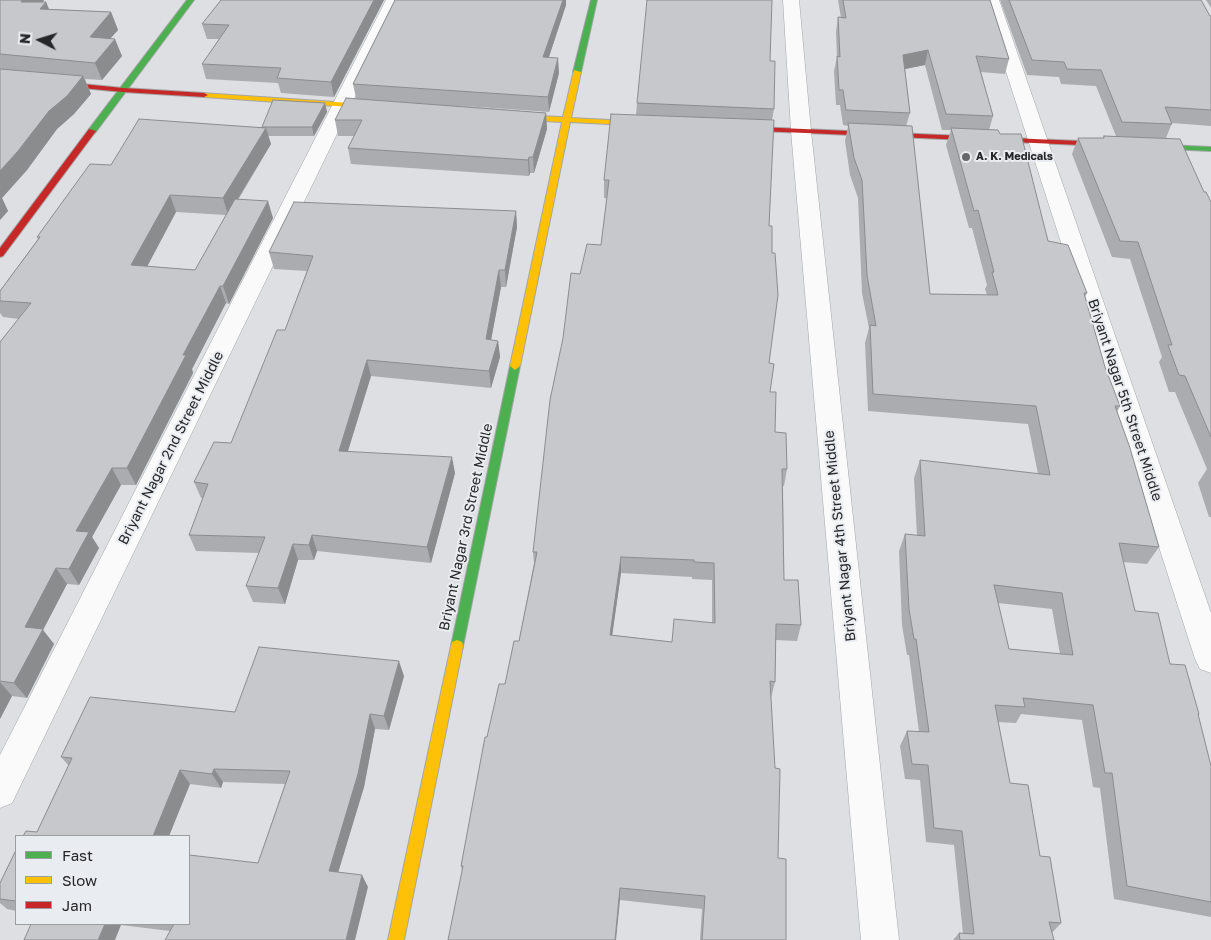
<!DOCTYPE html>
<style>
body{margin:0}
#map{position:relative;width:1211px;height:940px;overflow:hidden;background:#dddfe2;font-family:"Golos Text",sans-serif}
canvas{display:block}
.legend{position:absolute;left:15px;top:835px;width:175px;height:90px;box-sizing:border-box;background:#e9ecf1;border:1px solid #9b9da1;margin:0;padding:6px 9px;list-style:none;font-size:15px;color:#262729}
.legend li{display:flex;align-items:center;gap:10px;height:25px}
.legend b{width:25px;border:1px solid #9b9da1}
.north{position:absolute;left:15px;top:15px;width:50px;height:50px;-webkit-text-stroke:4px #e9ecf1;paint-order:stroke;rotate:275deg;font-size:14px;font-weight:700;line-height:20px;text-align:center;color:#262729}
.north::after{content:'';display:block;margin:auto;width:18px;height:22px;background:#262729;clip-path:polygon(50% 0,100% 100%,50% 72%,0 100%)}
</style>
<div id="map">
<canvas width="1211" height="940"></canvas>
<ul class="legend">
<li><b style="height:6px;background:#4caf50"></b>Fast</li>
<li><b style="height:6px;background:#ffc107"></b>Slow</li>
<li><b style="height:6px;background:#c62828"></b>Jam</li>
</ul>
<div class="north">N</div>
</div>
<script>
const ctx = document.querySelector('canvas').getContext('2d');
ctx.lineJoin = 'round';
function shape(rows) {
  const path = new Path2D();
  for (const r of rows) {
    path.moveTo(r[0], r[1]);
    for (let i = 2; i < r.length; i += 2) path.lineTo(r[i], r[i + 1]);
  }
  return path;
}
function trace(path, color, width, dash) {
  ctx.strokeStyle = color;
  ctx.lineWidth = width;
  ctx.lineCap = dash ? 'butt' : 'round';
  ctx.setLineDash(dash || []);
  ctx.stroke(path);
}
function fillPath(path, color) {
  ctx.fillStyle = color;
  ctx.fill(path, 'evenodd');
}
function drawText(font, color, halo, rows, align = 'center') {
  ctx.font = font + ' "Golos Text",sans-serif';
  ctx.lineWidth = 4;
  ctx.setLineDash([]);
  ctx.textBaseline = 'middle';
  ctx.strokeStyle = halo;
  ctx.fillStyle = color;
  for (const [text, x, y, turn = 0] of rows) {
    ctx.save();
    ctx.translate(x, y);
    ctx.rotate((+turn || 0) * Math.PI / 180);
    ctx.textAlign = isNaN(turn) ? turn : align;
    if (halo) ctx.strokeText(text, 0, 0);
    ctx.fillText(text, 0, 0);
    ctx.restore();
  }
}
const street = shape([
 [386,0,402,0,12,803,0,808,0,755,386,0],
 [783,0,799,0,811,131,899,940,861,940,791,131,783,0],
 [983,0,999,0,1211,613,1211,673,1200,669,1195,659,983,0]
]);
const fast = shape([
 [187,0,194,0,95,133,89,133,89,129,187,0],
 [591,0,597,0,581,72,577,74,573,72,591,0],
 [1077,141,1211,147,1211,151,1080,145,1076,143,1077,141],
 [515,362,520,366,463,646,462,650,457,652,452,650,451,646,510,366,515,362]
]);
const slow = shape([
 [574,70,581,72,571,118,647,122,651,124,647,126,570,122,520,366,515,370,510,366,562,122,510,119,506,117,510,115,563,117,574,70],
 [201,93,380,105,384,107,380,109,204,97,200,95,201,93],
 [457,640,462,642,463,646,404,940,388,940,451,646,452,642,457,640]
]);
const jam = shape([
 [0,76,123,88,204,93,208,95,204,97,123,92,0,80,0,76],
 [734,126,1080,141,1084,143,1080,145,737,130,733,128,734,126],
 [89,129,96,131,3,256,0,257,0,248,89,129]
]);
trace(street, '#a4a6a8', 1);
trace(fast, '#a4a6a8', 2);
trace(slow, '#a4a6a8', 2);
trace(jam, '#a4a6a8', 2);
fillPath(street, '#fafafb');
fillPath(fast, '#4caf50');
fillPath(slow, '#ffc107');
fillPath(jam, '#c62828');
fillPath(shape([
 [0,0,44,0,43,2,46,2,49,9,111,12,118,30,110,38,122,56,102,80,85,79,91,94,74,114,57,129,27,170,2,198,8,211,0,220],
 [384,0,334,97,281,93,278,83,206,79,202,64,219,39,207,39,202,24],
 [395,0,566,0,566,5,549,57,559,73,549,112,451,105,546,113,547,129,534,173,530,173,529,176,351,164,348,148,354,136,338,136,335,120,356,98,353,84],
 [838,0,990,0,1009,59,1005,74,981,72,993,116,989,130,1000,134,1048,241,1087,293,1085,297,1105,367,1120,406,1117,412,1159,547,1147,564,1123,562,1135,611,1170,664,1199,714,1198,716,1211,766,1211,917,1114,899,1100,788,1093,787,1082,720,1021,714,1016,723,998,722,1010,783,1040,856,1061,923,1052,933,1054,940,953,940,959,933,963,934,954,845,926,842,920,780,905,779,900,746,907,731,919,732,909,655,907,655,902,625,899,551,905,534,917,536,914,478,920,460,1038,474,1028,424,868,411,865,343,869,328,862,293,858,198,850,175,845,141,848,126,843,125,840,105,836,105,834,71,837,57,836,32,838,17,841,18],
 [925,65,942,130,951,130,946,145,969,228,972,228,987,285,985,289,987,295,930,294,906,126,910,113,905,69],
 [998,603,1052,609,1060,654,1009,649],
 [1000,0,1201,0,1210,16,1211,16,1211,126,1172,123,1166,138,1211,202,1211,517,1209,517,1198,483,1207,469,1175,392,1169,392,1159,362,1162,357,1130,259,1112,257,1072,154,1078,138,1103,138,1104,136,1116,136,1096,86,1061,84,1059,77,1027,75],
 [1206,0,1211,0,1211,8],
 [770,61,774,109,772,120,769,226,769,363,770,392,775,432,787,469,784,486,783,486,784,580,801,625,797,641,776,640,775,682,771,698,778,858,786,940,700,940,702,909,620,900,462,870,461,866,487,737,519,641,534,563,533,552,580,274,601,245,607,198,604,198,604,180,636,115,637,103],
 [621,573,692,577,692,579,712,580,712,623,672,642,612,635],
 [325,103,327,112,314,136,268,136,271,144,238,200,273,218,229,304,226,303,192,369,193,373,136,485,121,485,92,537,99,548,79,585,67,584,43,630,54,644,27,698,12,696,0,719,0,342,19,319,3,317,0,313,0,291,38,239,37,237,111,165,262,127],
 [176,212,226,215,195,270,147,266],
 [516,211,517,227,506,287,501,287,491,340,498,341,500,357,491,388,371,376,348,451,455,473,431,563,317,551,314,560,298,560,285,604,253,602,246,586,259,553,196,551,189,535,203,498,201,498,194,482,231,443,285,330,307,271,274,269,269,252],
 [404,676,389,730,375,729,364,787,338,872,368,887,170,931,121,925,31,924,189,924,258,863,285,784,223,782,221,788,190,784,169,836,23,836,37,832,69,766,61,757,235,712],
 [16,850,16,911,7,909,0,903,0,883]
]), '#abacaf');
fillPath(shape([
 [22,0,44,0,28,19,21,2],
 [374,0,384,0,334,97,331,82],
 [563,0,566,0,566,5,544,72,543,57],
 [46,2,53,19,40,9],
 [111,12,118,30,96,55,90,37],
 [115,39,122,56,102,80,95,63],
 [928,50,925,65,900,70,903,55],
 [558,58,559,73,549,112,548,97],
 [83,76,91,94,74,114,57,129,27,170,2,198,8,211,0,220,0,171,49,111],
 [325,103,327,112,314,136,312,127],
 [546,113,547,129,534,173,533,157],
 [266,128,271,144,228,215,223,198],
 [529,157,530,173,529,176,528,160],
 [170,195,176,212,139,282,131,265],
 [268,201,273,218,229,304,223,286],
 [516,211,517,227,506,287,505,270],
 [499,270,501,287,488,356,486,339],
 [220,286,226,303,192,369,193,373,136,485,127,468,183,355],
 [498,341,500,357,491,388,489,371],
 [367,360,371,376,343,467,339,451],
 [452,457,455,473,431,563,427,547],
 [112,468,121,485,92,537,99,548,79,585,69,569,76,531],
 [312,535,317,551,314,560,309,545],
 [293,544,298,560,285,604,278,588],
 [621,557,621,573,610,651,610,635],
 [56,568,67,584,43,630,54,644,27,698,14,683,25,627],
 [399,661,404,676,389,730,384,716],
 [0,682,12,696,0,719],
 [370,714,375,729,364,787,335,883,329,871],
 [214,769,223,782,221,788,212,774],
 [180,770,190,784,169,836,153,836],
 [362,875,368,887,355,940,346,940],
 [620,888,620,900,616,940,615,940],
 [105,924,120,924,121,925,115,940,98,940]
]), '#8b8c8e');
const building = shape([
 [0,0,22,0,21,2,46,2,40,9,111,12,90,37,115,39,95,63,0,54,0,0],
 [221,0,374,0,331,82,277,78,281,68,202,64,229,25,202,24,221,0],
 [395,0,563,0,543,57,558,58,548,97,353,84,395,0],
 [647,0,772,0,770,61,775,61,774,109,637,103,647,0],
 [843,0,990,0,1009,59,976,56,993,116,946,114,928,50,903,55,910,113,846,110,843,90,839,90,837,56,840,57,838,17,846,18,843,0],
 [1009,0,1201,0,1210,16,1211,16,1211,110,1165,107,1172,124,1122,122,1101,70,1067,69,1064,62,1032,60,1009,0],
 [0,69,83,76,67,96,49,111,18,151,0,171,0,69],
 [346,98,546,113,533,157,529,157,528,160,348,148,362,120,335,120,346,98],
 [273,100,325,103,312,127,262,127,273,100],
 [611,114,774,120,769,226,772,226,772,253,775,253,778,295,769,363,774,364,770,392,776,392,775,432,786,433,787,469,782,469,784,580,798,580,801,625,776,624,775,682,770,681,775,768,780,769,778,858,786,859,786,940,702,940,705,896,620,888,615,940,448,940,463,866,461,866,485,737,487,737,499,684,505,684,514,641,519,641,537,552,533,552,550,400,563,338,571,273,580,274,587,244,601,245,609,180,604,180,611,114],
 [621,557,694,560,694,562,714,563,715,623,674,619,672,642,610,635,621,557],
 [139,119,266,128,223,198,170,195,131,265,195,270,235,199,268,201,223,286,220,286,183,355,186,355,127,468,112,468,76,531,89,532,69,569,56,568,25,627,43,629,14,683,0,681,0,342,31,303,0,301,0,291,40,237,37,237,90,164,111,165,139,119],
 [848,123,912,126,930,294,998,295,992,272,994,272,978,210,974,211,951,128,998,130,1000,134,1021,134,1048,241,1068,245,1087,293,1084,293,1105,367,1120,406,1115,406,1130,448,1159,547,1119,543,1135,611,1158,613,1170,664,1185,665,1199,714,1198,714,1211,766,1211,902,1127,886,1112,773,1105,773,1093,705,1023,698,1025,707,995,705,1010,783,1028,785,1040,856,1050,857,1061,923,1049,922,1054,940,960,940,959,933,974,934,962,831,934,828,928,765,912,764,907,731,929,732,916,639,914,639,909,609,905,534,925,536,920,460,1050,475,1036,406,873,394,870,325,876,326,867,275,862,180,854,158,848,123],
 [994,585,1062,593,1073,655,1009,649,994,585],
 [1104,136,1180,139,1204,192,1206,192,1211,202,1211,437,1185,376,1179,375,1168,345,1172,345,1138,242,1120,241,1078,138,1104,138,1104,136],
 [294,202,516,211,505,270,499,270,486,339,498,341,489,371,367,360,339,451,452,457,427,547,312,535,309,545,293,544,278,588,246,586,265,537,189,535,208,484,194,482,214,442,231,443,277,330,285,330,313,256,269,252,294,202],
 [259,647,399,661,384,716,370,714,358,774,329,871,362,875,346,940,165,940,174,924,189,924,189,855,258,863,290,771,214,769,212,774,180,770,153,836,23,836,26,831,37,832,72,758,61,757,90,697,235,712,259,647],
 [16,850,16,901,0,899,0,883,16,850],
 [31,924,105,924,98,940,24,940,31,924]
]);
fillPath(building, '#c7c8cb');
trace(building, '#8b8c8e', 1);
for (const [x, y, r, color] of [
 [966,157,5,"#66676a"]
]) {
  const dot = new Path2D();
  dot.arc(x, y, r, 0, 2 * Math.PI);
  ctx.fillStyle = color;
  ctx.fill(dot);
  trace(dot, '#e9ecf1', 2);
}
drawText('bold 11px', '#262729', '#e9ecf1', [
 ["A. K. Medicals",976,157]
], 'left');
drawText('14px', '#262729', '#e9ecf1', [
 ["Briyant Nagar 5th Street Middle",1125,400,72],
 ["Briyant Nagar 2nd Street Middle",171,448,-63],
 ["Briyant Nagar 3rd Street Middle",466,527,-78],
 ["Briyant Nagar 4th Street Middle",840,536,-96]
]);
</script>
